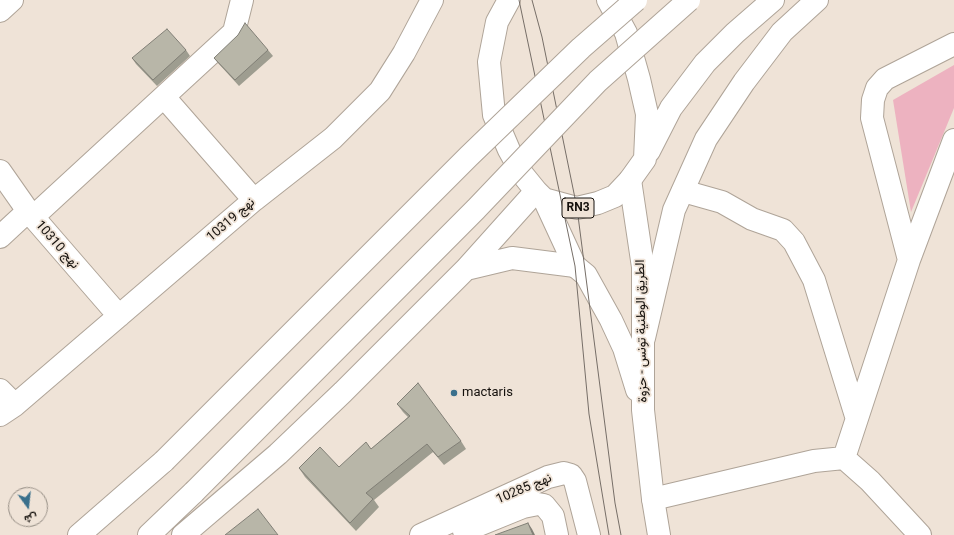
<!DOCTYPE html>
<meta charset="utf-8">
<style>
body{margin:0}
#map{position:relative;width:954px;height:535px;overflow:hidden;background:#efe3d7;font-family:Roboto,Vazirmatn,sans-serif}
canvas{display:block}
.north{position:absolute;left:8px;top:487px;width:40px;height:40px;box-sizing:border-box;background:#efe3d7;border:1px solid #978f86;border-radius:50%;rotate:165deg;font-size:11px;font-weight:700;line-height:16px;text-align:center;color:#14100c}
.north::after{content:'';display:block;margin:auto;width:14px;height:18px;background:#3a708c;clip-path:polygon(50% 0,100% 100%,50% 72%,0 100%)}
</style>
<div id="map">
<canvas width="954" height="535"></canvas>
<div class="north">ش</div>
</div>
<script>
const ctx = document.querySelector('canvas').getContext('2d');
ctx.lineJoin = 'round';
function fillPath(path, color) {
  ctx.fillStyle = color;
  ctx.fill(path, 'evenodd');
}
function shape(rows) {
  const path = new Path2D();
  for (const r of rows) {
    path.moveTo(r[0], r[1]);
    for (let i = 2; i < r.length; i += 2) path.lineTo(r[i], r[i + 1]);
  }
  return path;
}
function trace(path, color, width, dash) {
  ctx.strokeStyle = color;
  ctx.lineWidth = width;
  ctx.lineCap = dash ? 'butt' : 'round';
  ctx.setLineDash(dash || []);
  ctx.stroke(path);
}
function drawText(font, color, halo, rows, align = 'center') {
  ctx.font = font + ' Roboto,Vazirmatn,sans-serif';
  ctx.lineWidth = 3.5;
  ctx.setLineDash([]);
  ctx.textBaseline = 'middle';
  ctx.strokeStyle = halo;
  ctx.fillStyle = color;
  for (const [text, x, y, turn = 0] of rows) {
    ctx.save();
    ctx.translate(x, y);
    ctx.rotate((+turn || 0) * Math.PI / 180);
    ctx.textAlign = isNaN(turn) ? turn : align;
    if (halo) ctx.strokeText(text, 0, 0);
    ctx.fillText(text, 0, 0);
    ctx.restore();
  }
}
fillPath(shape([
 [954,65,954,108,911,212,893,100]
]), '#edb2c0');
const street = shape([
 [0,11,12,0],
 [164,97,254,200],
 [0,171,28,211,119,316],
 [683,191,722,202,752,219,783,230,794,242,814,280,856,416],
 [33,217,234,32,242,0],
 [0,237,28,211],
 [909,260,872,118,873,100,877,88,885,79,954,44],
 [0,390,15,405],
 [0,415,15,405,254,200,333,138,380,91,404,53,432,0],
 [844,458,909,260,954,140],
 [653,499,814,461,844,458,870,481,920,535],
 [464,531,523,507,538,504,544,505,553,516,557,535],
 [421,535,548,477,564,473,571,475,575,481,589,535]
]);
const primary = shape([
 [630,180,643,267,643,410,653,499,659,535],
 [544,199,575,266,586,275,611,320,624,348,637,390]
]);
const highway = shape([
 [509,0,497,22,489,62,494,115,509,150,523,175,536,191,544,199,577,208,598,203,615,196,630,180,645,159,647,114,639,79,626,33,608,0],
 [649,151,671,108,705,63,735,33,773,0],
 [466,269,512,258,575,266],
 [644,338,674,210,706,139,744,82,782,32,817,0],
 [79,535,164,461],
 [149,535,194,492],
 [183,535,278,454,343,392,466,269,536,191]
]);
trace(street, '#afa498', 24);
trace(primary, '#afa498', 24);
trace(highway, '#afa498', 24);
trace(street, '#fff', 22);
trace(primary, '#fff', 22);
trace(highway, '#fff', 22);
trace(shape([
 [519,0,575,266,589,414,609,535],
 [532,0,542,37,577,208,615,503,621,535]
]), '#766e67', 1);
const highwayBridge = shape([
 [164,461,469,156,581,48,636,0],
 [194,492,476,209,598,81,689,0]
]);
trace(highwayBridge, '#afa498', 24, []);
trace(highwayBridge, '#fff', 22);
fillPath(shape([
 [186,50,190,56,157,86,136,64,132,58],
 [268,50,273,56,239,86,218,63,214,58],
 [397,404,461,441,466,449,444,465,433,452,374,500,379,507,356,531,305,477,299,468,339,467,371,449,408,417,403,412]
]), '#9e9d90');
fillPath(shape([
 [528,523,532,529,535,535,533,535]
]), '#817f76');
const building = shape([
 [245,23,268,50,235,80,214,58,238,35,245,23],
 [167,29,186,50,153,80,132,58,167,29],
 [418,383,461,441,438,457,427,444,366,493,373,499,350,523,299,468,320,447,339,467,366,442,371,449,410,416,397,404,418,383],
 [258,509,278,535,225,535,258,509],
 [528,523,533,535,495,535,528,523]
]);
fillPath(building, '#b8b6a8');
trace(building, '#817f76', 1);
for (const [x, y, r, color] of [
 [454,393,4,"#3a708c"]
]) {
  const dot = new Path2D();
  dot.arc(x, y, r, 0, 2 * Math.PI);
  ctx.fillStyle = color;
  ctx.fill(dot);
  trace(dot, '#efe3d7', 1.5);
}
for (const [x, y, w] of [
 [578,208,32]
]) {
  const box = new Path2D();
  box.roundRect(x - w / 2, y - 10, w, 20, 3);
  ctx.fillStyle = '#efe3d7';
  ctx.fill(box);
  trace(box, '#14100c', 1);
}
drawText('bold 12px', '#14100c', null, [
 ["RN3",578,208]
]);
drawText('13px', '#14100c', '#efe3d7', [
 ["نهج 10319",231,220,-41],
 ["نهج 10310",57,245,49],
 ["الطريق الوطنية تونس - حزوة",642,331,-91],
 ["نهج 10285",524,489,-23]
]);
drawText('13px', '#14100c', '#efe3d7', [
 ["mactaris",462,393]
], 'left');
</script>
